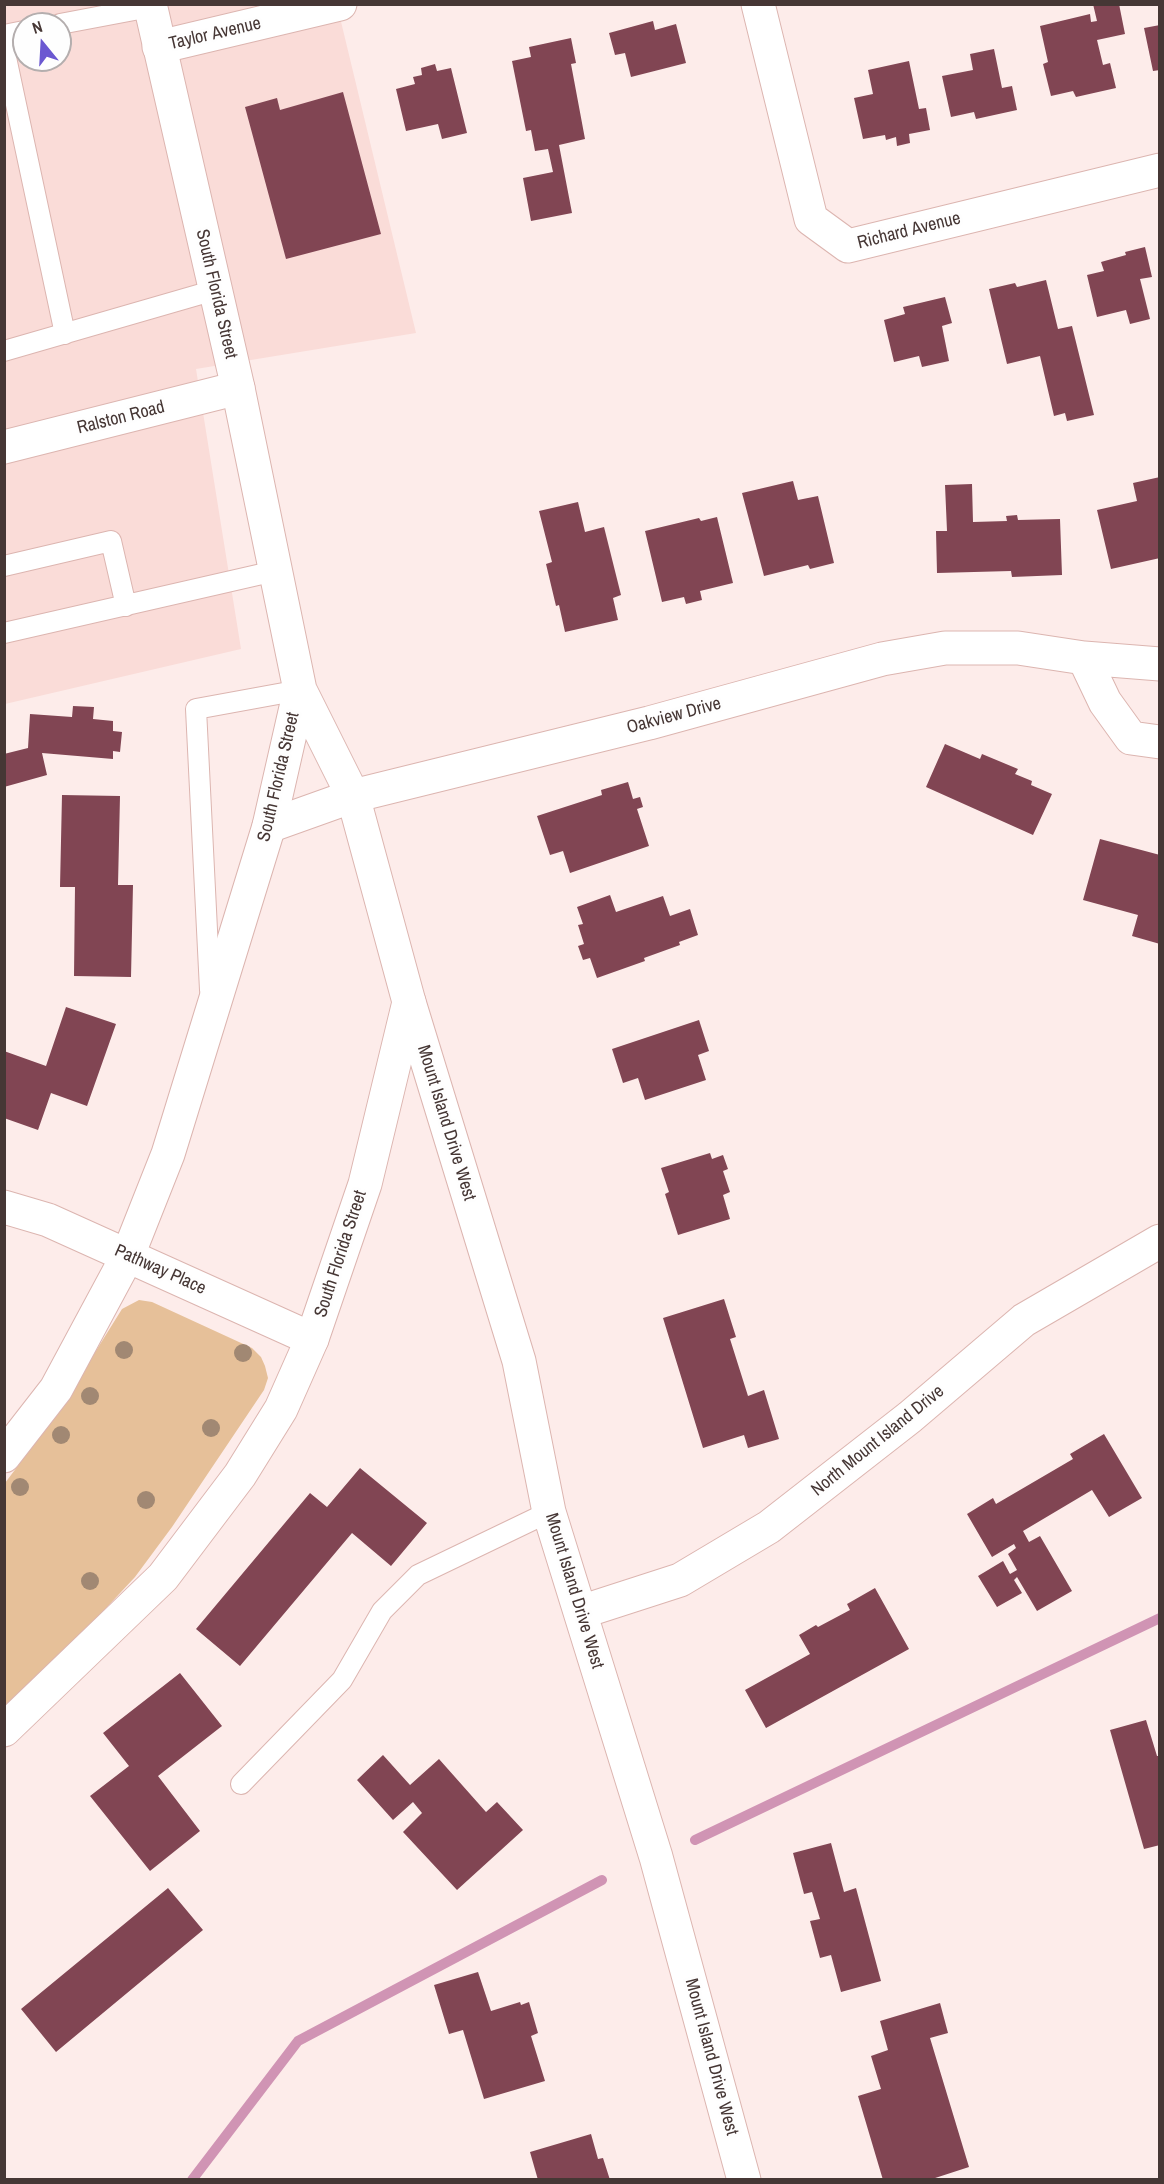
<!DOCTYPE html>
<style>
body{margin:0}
#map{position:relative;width:1164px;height:2184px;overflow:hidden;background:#fdecea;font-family:"Archivo Narrow",sans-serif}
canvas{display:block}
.frame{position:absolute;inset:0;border:6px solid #463735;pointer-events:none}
.north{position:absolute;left:12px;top:12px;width:60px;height:60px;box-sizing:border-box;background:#fefefe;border:2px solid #b4aeae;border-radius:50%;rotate:342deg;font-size:16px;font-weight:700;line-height:24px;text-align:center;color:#463735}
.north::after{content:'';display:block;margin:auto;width:21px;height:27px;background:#6b58d1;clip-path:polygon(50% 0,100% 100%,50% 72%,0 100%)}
</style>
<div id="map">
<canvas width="1164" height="2184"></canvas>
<div class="frame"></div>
<div class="north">N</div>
</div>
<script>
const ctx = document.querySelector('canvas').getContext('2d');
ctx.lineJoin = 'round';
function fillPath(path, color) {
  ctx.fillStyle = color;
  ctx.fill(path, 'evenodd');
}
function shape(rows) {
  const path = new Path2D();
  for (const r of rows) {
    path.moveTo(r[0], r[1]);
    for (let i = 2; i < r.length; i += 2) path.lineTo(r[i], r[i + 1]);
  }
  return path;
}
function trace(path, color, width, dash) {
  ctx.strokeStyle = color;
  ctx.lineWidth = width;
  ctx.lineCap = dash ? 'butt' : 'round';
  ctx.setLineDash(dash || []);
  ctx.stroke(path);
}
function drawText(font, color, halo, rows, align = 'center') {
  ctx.font = font + ' "Archivo Narrow",sans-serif';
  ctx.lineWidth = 6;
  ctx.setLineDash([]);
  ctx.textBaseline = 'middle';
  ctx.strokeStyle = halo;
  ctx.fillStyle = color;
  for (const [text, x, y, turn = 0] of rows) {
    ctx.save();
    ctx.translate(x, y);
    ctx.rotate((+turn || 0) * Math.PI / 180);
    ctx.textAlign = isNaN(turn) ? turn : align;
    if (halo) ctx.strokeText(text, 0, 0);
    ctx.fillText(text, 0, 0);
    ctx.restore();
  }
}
fillPath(shape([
 [4,5,337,5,416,333,196,369,241,649,5,704],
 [24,24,60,24,60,60,24,60]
]), '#fadcd8');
fillPath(shape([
 [139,1300,152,1302,252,1348,261,1357,265,1366,268,1378,264,1390,172,1527,135,1577,66,1651,5,1707,5,1483,54,1418,122,1309]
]), '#e6c099');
trace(shape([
 [695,1840,1160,1618],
 [192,2180,298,2041,602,1880]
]), '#d094b4', 10);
fillPath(shape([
 [1093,4,1119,4,1125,34,1097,40,1103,65,1110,63,1116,88,1076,97,1073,91,1051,96,1043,64,1048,62,1040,26,1090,14,1091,22,1097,21],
 [653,21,655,30,676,24,686,63,631,77,625,53,615,55,609,33],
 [1160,25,1160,70,1153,71,1144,28],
 [571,38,576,63,571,64,585,139,559,145,572,213,531,221,523,178,553,172,548,149,535,151,531,130,526,131,512,61,531,57,529,47],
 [994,49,1002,88,1012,86,1017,110,976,119,974,112,951,117,942,76,973,70,970,54],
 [909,61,919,109,926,108,930,130,909,134,910,143,897,146,896,137,886,140,885,135,863,139,854,98,873,94,868,70],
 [435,64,437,71,451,68,467,133,442,139,438,124,406,131,396,89,415,84,413,77,422,75,421,68],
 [343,92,381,234,286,259,245,107,277,98,280,110],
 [1145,247,1152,277,1140,279,1150,319,1130,324,1126,310,1097,317,1087,275,1104,271,1101,262,1126,255,1125,252],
 [1046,280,1058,329,1072,326,1094,415,1067,421,1065,413,1054,416,1040,356,1007,364,989,289,1015,283,1017,287],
 [945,297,952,323,942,326,949,361,922,367,919,356,894,362,884,320,905,314,903,307],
 [1160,477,1160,558,1111,569,1097,510,1137,501,1133,483],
 [793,481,798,500,818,496,834,563,810,569,808,565,764,576,742,493],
 [972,484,973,522,1007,521,1006,516,1017,515,1018,520,1060,519,1062,575,1012,577,1011,571,937,573,936,531,947,531,945,485],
 [578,502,585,532,604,527,621,595,613,598,618,620,565,632,559,605,556,606,546,564,552,562,539,511],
 [717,517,733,583,700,591,702,600,686,604,684,597,662,602,645,531,699,518,701,521],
 [73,706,94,707,93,719,113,721,113,731,122,732,120,752,113,751,113,759,42,753,47,775,4,787,4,754,28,748,30,714,72,717],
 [945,744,980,759,982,754,1018,769,1015,774,1032,781,1031,785,1052,794,1033,835,926,787],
 [628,782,633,799,640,797,643,807,637,809,649,846,570,873,563,851,550,855,537,816,602,795,601,790],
 [62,795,120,796,118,885,133,885,131,977,74,976,75,887,60,887],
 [1100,839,1160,855,1160,944,1132,936,1138,915,1083,900],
 [610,895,616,912,663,896,670,916,690,909,698,935,679,942,680,945,644,958,645,961,597,978,590,958,583,960,578,946,584,944,578,925,583,924,577,907],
 [66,1007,116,1024,87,1106,51,1093,38,1130,4,1118,4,1051,46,1066],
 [699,1020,709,1051,698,1055,706,1080,645,1100,638,1078,623,1083,612,1049],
 [710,1153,712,1159,723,1155,728,1169,723,1171,730,1192,723,1195,730,1219,678,1235,665,1194,669,1192,661,1168],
 [724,1299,736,1337,730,1339,748,1396,764,1390,779,1439,748,1448,744,1435,703,1448,663,1318],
 [1104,1434,1142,1498,1109,1517,1092,1490,1023,1531,1029,1542,1040,1536,1072,1591,1037,1611,1017,1577,1014,1580,1022,1593,997,1607,978,1576,1003,1561,1010,1574,1017,1570,1008,1554,1016,1548,1014,1544,992,1557,967,1514,993,1498,996,1504,1073,1459,1070,1454],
 [360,1468,427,1523,391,1566,352,1533,240,1666,196,1629,310,1493,327,1507],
 [875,1588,909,1649,766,1728,745,1690,810,1654,799,1635,816,1625,818,1627,850,1610,847,1604],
 [180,1673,222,1726,158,1776,200,1831,150,1871,90,1796,129,1766,103,1733],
 [1146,1720,1157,1756,1160,1756,1160,1845,1144,1849,1110,1730],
 [383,1755,410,1785,439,1759,486,1812,497,1802,523,1830,457,1890,403,1832,422,1813,413,1802,393,1820,357,1780],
 [831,1843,844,1892,856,1888,881,1981,841,1992,831,1955,820,1958,810,1921,820,1919,812,1892,804,1894,793,1853],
 [168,1888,203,1930,56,2052,21,2009],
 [478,1972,491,2011,520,2002,521,2005,529,2002,538,2033,531,2036,545,2081,484,2099,463,2030,449,2034,434,1985],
 [940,2003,948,2033,930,2038,969,2167,929,2180,883,2180,858,2096,881,2089,871,2056,888,2050,880,2021],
 [591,2134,598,2159,603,2158,610,2180,538,2180,530,2152]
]), '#814553');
const service = shape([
 [60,24,150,7],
 [4,35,24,31],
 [4,48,65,334],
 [4,351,215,290],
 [4,566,111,541,126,606],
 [4,633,275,571],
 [210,990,196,709,300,690],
 [241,1784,342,1680,382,1611,418,1575,549,1512]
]);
const minor = shape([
 [758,4,811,219,848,246,1160,170],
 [159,47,340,4],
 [4,447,238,388],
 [1084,658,1160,664],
 [269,826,353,796,649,723,882,659,945,648,1018,648,1084,658,1105,702,1131,738,1160,742],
 [409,1002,519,1361,549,1512,656,1857,744,2180],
 [4,1207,48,1220,312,1339],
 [581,1612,680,1580,769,1527,910,1417,1024,1320,1160,1241]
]);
const tertiary = shape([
 [4,1456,56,1389,128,1255,168,1154,269,826,300,690],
 [4,1730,163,1577,240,1475,281,1409,312,1339,365,1184,409,1002,353,796,300,690,238,388,150,4]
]);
trace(service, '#dcb5b0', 22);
trace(minor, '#dcb5b0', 35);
trace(tertiary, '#dcb5b0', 35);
trace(service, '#fff', 20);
trace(minor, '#fff', 33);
trace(tertiary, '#fff', 33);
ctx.fillStyle = '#a18873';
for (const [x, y] of [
 [124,1350],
 [243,1353],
 [90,1396],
 [211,1428],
 [61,1435],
 [20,1487],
 [146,1500],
 [90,1581]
]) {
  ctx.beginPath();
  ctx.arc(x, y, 9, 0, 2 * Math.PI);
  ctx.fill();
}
drawText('18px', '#463735', '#fefefe', [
 ["Taylor Avenue",215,34,-13],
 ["Richard Avenue",909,231,-14],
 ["South Florida Street",216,294,77],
 ["Ralston Road",121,418,-14],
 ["Oakview Drive",674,716,-15],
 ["South Florida Street",279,777,-77],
 ["Mount Island Drive West",446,1123,73],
 ["South Florida Street",341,1254,-72],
 ["Pathway Place",160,1270,24],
 ["North Mount Island Drive",878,1441,-39],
 ["Mount Island Drive West",574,1591,73],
 ["Mount Island Drive West",711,2057,75]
]);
</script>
